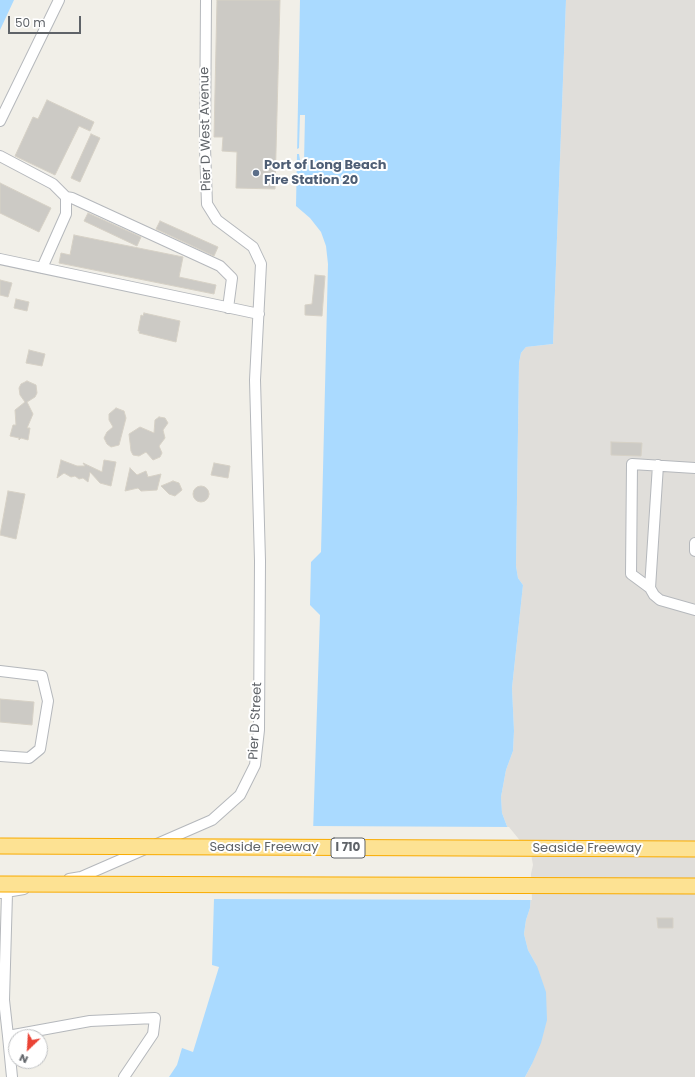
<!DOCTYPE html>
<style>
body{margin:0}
#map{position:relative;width:695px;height:1077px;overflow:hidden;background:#f1efe8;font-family:Poppins,sans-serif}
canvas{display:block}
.north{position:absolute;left:8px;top:1029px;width:40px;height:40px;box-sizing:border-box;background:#fff;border:1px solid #bfc1c3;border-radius:50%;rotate:205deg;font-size:11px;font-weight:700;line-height:16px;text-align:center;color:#5f6368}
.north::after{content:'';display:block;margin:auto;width:14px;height:18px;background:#ea4335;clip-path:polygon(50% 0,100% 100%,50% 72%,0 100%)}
.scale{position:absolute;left:8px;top:16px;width:73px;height:18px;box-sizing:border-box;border:2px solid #5f6368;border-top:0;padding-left:5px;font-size:12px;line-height:14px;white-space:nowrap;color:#5f6368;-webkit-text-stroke:3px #fff;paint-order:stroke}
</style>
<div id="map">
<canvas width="695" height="1077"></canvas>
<div class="north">N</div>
<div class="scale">50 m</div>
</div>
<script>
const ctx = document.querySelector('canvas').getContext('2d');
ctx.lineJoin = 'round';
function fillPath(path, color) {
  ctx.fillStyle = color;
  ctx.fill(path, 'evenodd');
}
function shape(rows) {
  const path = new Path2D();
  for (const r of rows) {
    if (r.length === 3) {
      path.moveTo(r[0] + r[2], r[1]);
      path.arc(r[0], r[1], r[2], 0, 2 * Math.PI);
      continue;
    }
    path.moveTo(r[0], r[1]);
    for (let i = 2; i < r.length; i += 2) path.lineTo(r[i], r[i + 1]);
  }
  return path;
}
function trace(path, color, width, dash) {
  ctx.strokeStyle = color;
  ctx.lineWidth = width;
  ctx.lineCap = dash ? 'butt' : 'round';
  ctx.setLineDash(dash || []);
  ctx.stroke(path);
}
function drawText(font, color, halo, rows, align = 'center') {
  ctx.font = font + ' Poppins,sans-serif';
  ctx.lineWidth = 4;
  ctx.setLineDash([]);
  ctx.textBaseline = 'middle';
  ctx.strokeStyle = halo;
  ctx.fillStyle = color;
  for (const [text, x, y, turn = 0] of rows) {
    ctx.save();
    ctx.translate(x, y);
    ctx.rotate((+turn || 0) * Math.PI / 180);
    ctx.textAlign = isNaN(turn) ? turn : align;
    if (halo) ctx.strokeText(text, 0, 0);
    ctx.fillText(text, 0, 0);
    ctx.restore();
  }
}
fillPath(shape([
 [566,0,695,0,695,1077,525,1077,532,1064,537,966,528,950,524,934,526,920,530,908,531,890,502,813,501,797,506,770,513,751,514,731,512,688,523,585,518,578,516,566,519,363,521,353,526,347,553,344]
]), '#e0deda');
fillPath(shape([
 [0,0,14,0,0,30],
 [300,0,566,0,553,344,526,347,521,353,519,363,516,566,518,578,523,585,512,688,514,731,513,751,506,770,501,797,502,813,531,890,530,908,526,920,524,934,528,950,537,966,546,992,547,1020,541,1043,532,1064,525,1077,169,1077,177,1065,182,1048,193,1052,219,967,212,965,214,899,289,871,297,864,313,833,320,615,310,605,311,562,321,552,328,264,326,246,321,232,310,218,296,206]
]), '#aadaff');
fillPath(shape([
 [300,115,305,115,304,163,301,166,299,154,297,154,297,149,299,148],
 [312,826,509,827,531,854,533,865,531,874,532,900,212,899,223,886,251,879,287,866,290,868,299,859,306,847]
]), '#f1efe8');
const building = shape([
 [217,0,280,0,275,189,236,188,237,152,222,151,223,137,214,137,217,0],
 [47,100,94,122,90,131,79,126,55,175,15,156,33,117,38,119,47,100],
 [91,134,100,138,80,182,71,178,91,134],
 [0,183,51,208,39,232,0,213,0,183],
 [88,213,141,237,137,246,84,221,88,213],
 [160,221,218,247,214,256,156,229,160,221],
 [74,235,183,257,179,277,216,285,214,294,59,263,61,253,70,255,74,235],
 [315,275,325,276,322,316,305,315,305,305,312,304,315,275],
 [0,280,12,283,8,297,0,295,0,280],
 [16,299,29,302,27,311,14,308,16,299],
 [144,313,180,321,176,342,139,333,140,331,138,331,141,315,143,316,144,313],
 [29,350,45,354,42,366,26,363,29,350],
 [27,381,36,385,37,393,35,397,27,402,33,414,27,428,30,428,28,440,21,438,19,440,19,438,10,436,13,425,16,425,15,410,25,402,20,395,19,388,21,384,27,381],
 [116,408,124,411,126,418,119,445,111,447,107,444,104,438,107,432,113,427,109,420,109,414,116,408],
 [159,417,165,418,168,423,163,430,165,438,159,446,162,453,160,457,153,460,146,452,139,456,133,455,131,451,129,434,140,427,154,433,155,420,159,417],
 [611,442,642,443,641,456,611,455,611,442],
 [61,460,77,466,85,466,83,463,102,472,104,460,116,462,111,486,100,483,90,472,88,482,83,478,79,479,75,476,71,477,64,473,57,478,61,460],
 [214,463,230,466,228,478,211,475,214,463],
 [130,468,137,475,146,471,148,477,161,474,157,490,141,491,138,488,125,491,130,468],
 [173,481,179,483,182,490,175,496,169,494,161,486,173,481],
 [201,494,8],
 [8,491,25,494,16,539,0,535,8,491],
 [0,699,34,702,32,725,0,722,0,699],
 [657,918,673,918,673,928,658,928,657,918]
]);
fillPath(building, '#cccac5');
trace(building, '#d6d1c6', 1);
const minor = shape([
 [0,121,59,0],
 [0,156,53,184,66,197,66,214,42,268],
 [66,197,72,198,220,266,232,278,228,308],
 [0,259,259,314],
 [695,468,632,464,631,574,650,588,654,595,660,600,695,610],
 [695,543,695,551],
 [650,588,658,465],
 [0,671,42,676,48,701,40,749,29,758,0,756],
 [69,879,81,877,212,820,240,795,255,765,259,730,260,561,255,380,261,264,253,247,217,220,207,204,205,148,206,0],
 [0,893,24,889],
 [7,893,4,1000,8,1036,90,1021,155,1018,153,1034,124,1077],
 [8,1036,12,1077]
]);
trace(minor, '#b5b8bc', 12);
trace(minor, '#fff', 10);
const highwayBridge = shape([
 [0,846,695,849],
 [0,884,695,886]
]);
trace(highwayBridge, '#f9ab00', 17, []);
trace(highwayBridge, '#fde293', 15);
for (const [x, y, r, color] of [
 [256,173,4,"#5c6f8a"]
]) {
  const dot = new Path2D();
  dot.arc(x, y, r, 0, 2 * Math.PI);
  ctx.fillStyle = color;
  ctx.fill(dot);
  trace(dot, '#fff', 1.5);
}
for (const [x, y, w] of [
 [348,848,34]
]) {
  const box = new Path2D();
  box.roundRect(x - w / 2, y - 10, w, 20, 3);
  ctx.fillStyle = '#fff';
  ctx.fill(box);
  trace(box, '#5f6368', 1);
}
drawText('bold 12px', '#5f6368', null, [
 ["I 710",348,848]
]);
drawText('13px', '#5f6368', '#fff', [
 ["Pier D West Avenue",206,129,-91],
 ["Pier D Street",256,721,-87],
 ["Seaside Freeway",264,848],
 ["Seaside Freeway",587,849]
]);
drawText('bold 13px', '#4e5e75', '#fff', [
 ["Port of Long Beach",264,166],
 ["Fire Station 20",264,181]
], 'left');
</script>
